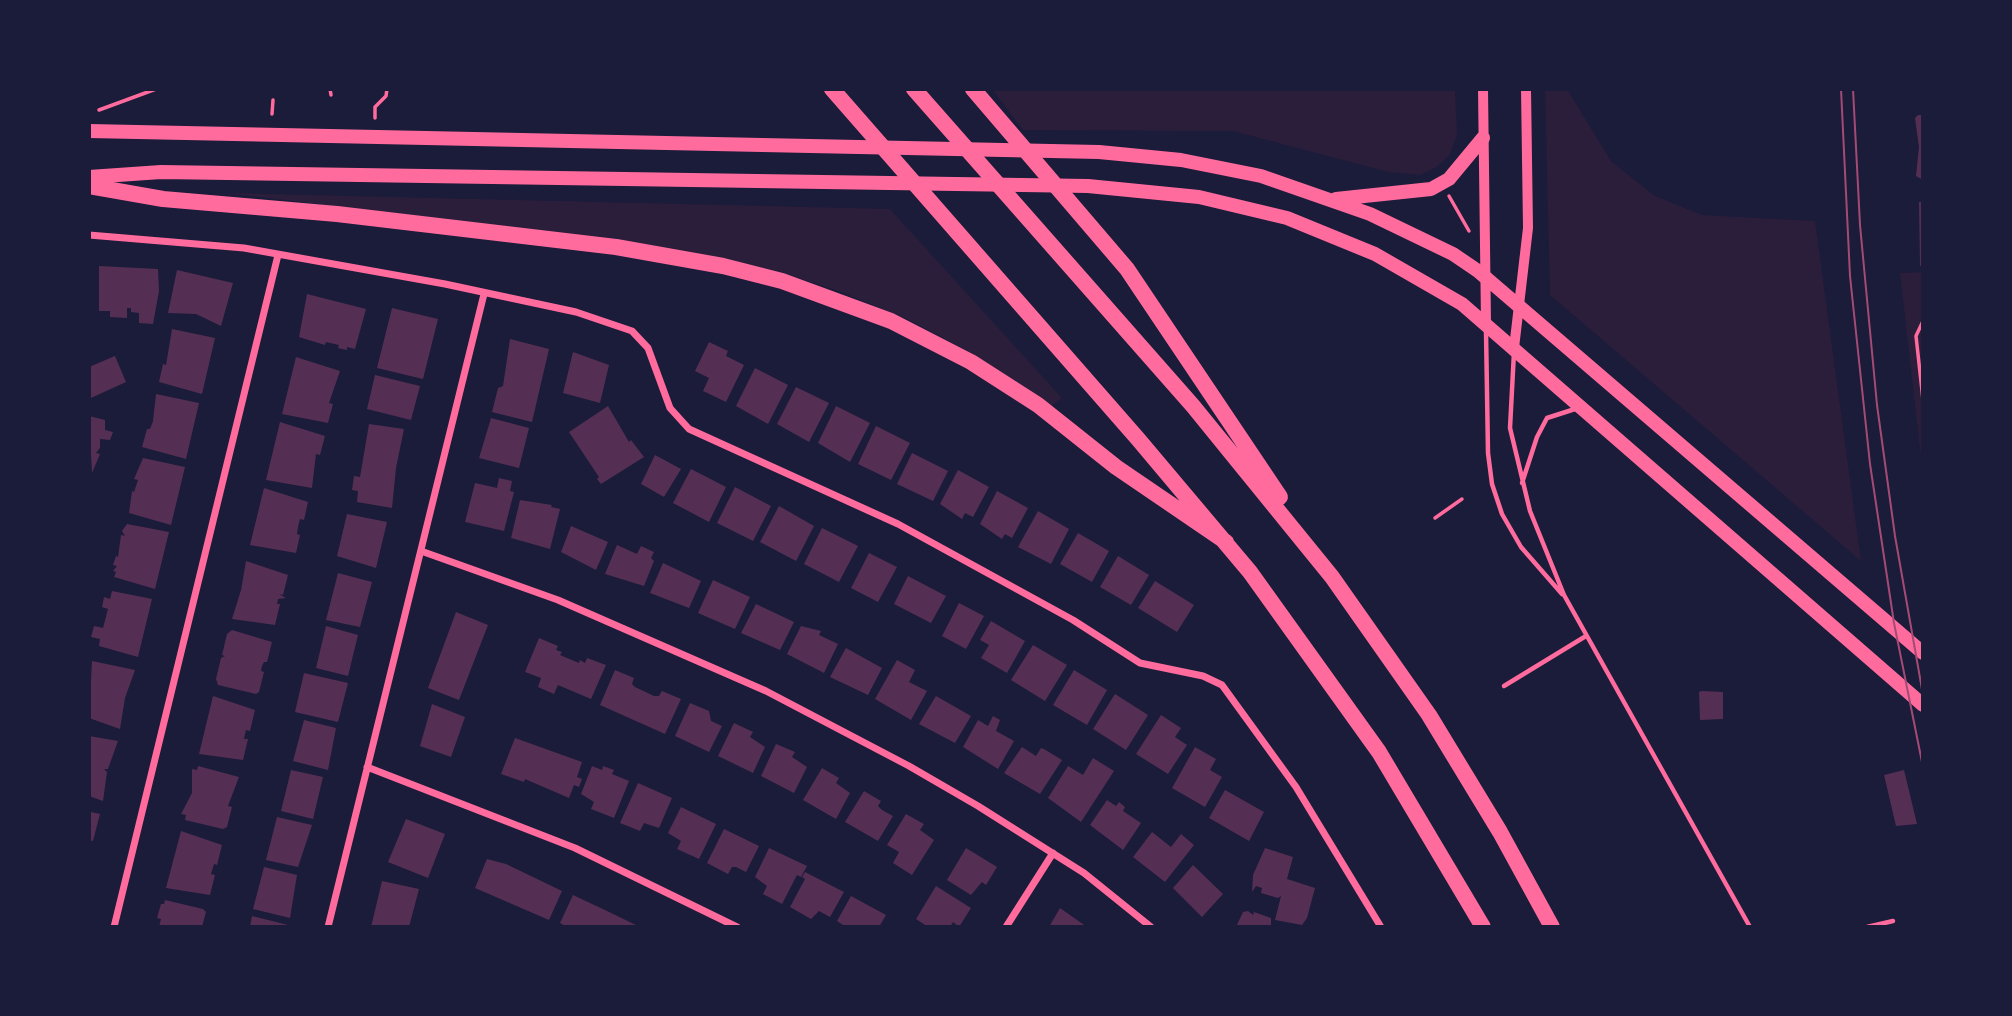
<!DOCTYPE html>
<style>
body{margin:0}
#map{position:relative;width:2012px;height:1016px;overflow:hidden;background:#1b1b3a;font-family:Helvetica,sans-serif}
canvas{display:block}
.frame{position:absolute;inset:0;border:91px solid #1b1b3a;pointer-events:none}
</style>
<div id="map">
<canvas width="2012" height="1016"></canvas>
<div class="frame"></div>
</div>
<script>
const ctx = document.querySelector('canvas').getContext('2d');
ctx.lineJoin = 'round';
function fillPath(path, color) {
  ctx.fillStyle = color;
  ctx.fill(path, 'evenodd');
}
function shape(rows) {
  const path = new Path2D();
  for (const r of rows) {
    path.moveTo(r[0], r[1]);
    for (let i = 2; i < r.length; i += 2) path.lineTo(r[i], r[i + 1]);
  }
  return path;
}
function trace(path, color, width, dash) {
  ctx.strokeStyle = color;
  ctx.lineWidth = width;
  ctx.lineCap = dash ? 'butt' : 'round';
  ctx.setLineDash(dash || []);
  ctx.stroke(path);
}
fillPath(shape([
 [992,89,1455,89,1457,135,1449,156,1435,168,1420,175,1388,172,1233,131,1023,130],
 [1545,89,1567,89,1611,161,1655,196,1702,215,1815,221,1861,561,1550,295],
 [226,193,890,209,1062,398,1052,406,968,351,909,320,841,292,778,271,705,257,442,219],
 [1923,272,1923,475,1900,273]
]), '#2a1e3b');
fillPath(shape([
 [1918,115,1923,115,1923,180,1916,176,1919,147,1915,118],
 [1919,202,1923,202,1923,266,1920,266],
 [99,266,158,269,159,291,153,324,139,323,139,313,131,312,131,308,127,308,127,318,110,317,110,311,99,311],
 [177,270,233,283,221,326,196,314,168,313],
 [307,294,366,309,355,349,347,347,347,350,338,348,339,345,326,342,325,345,299,337],
 [392,308,438,319,423,379,377,368],
 [172,329,215,338,202,394,159,382,163,364,166,365],
 [510,339,549,349,532,422,492,412,498,388,503,386],
 [709,342,728,351,726,356,744,365,726,402,703,391,709,378,695,371],
 [573,352,609,365,600,403,563,393],
 [115,356,126,382,91,398,89,367],
 [296,357,340,371,329,403,333,404,328,423,282,414],
 [755,368,788,385,768,424,736,406],
 [375,375,420,386,411,420,367,409],
 [796,387,829,403,809,442,777,424],
 [156,394,199,403,186,459,142,447,147,429,150,429,153,421],
 [608,406,629,442,631,440,644,457,601,484,597,479,599,477,569,432],
 [836,406,870,423,850,462,818,443],
 [89,416,105,420,105,430,113,432,110,440,100,439,100,448,96,453,100,454,92,473],
 [491,418,529,428,519,468,479,458],
 [280,422,325,436,320,455,316,454,312,488,266,480],
 [369,424,404,429,396,468,392,508,357,502,358,491,352,490,354,476,360,477],
 [876,426,910,443,891,480,858,464],
 [912,453,948,471,933,501,897,484],
 [655,455,681,469,664,497,641,484],
 [143,458,185,467,171,525,129,513,132,491,134,492,138,480,134,479],
 [691,469,726,487,709,522,673,503],
 [958,470,989,487,973,517,965,513,962,519,940,504],
 [499,478,512,481,510,491,514,492,504,531,465,522,475,483,497,488],
 [735,487,771,506,753,541,717,523],
 [264,488,308,502,304,520,300,519,298,527,297,534,300,535,296,553,250,545],
 [997,491,1028,508,1012,538,1005,534,1002,539,980,524],
 [520,500,552,505,551,507,560,509,550,549,511,538],
 [779,506,814,526,796,561,760,542],
 [1038,511,1069,529,1051,564,1018,547],
 [347,514,387,522,376,568,337,556],
 [127,524,169,532,155,589,114,577,116,572,113,571,117,566,113,565,116,556,118,557,121,535,125,536,122,531],
 [571,526,608,542,596,570,561,552],
 [822,528,858,546,839,582,804,564],
 [1078,533,1109,551,1092,582,1060,564],
 [617,545,637,554,641,546,654,552,651,558,654,561,644,586,605,574],
 [869,553,897,567,878,602,851,588],
 [1118,556,1149,575,1131,605,1100,587],
 [246,561,288,575,283,595,279,594,286,598,278,599,277,604,280,604,275,625,232,619,241,590],
 [663,563,701,581,689,608,650,593],
 [338,573,372,582,360,627,326,620],
 [908,576,946,596,931,623,894,604],
 [713,580,750,597,735,629,698,613],
 [1155,581,1194,605,1177,632,1138,608],
 [112,591,152,599,138,657,99,646,100,639,91,637,94,626,103,628,108,609,102,607,104,597,110,599],
 [959,603,984,616,966,649,942,636],
 [756,604,794,622,780,650,741,633],
 [456,612,488,625,459,700,428,688],
 [991,621,1025,641,1007,673,981,658,989,645,980,640],
 [326,626,358,635,348,676,316,668],
 [801,626,821,631,819,635,838,644,824,673,787,654],
 [232,630,272,642,267,662,264,662,262,666,261,671,264,672,259,692,256,694,218,685,216,679,221,658,225,656,222,655,227,634],
 [539,638,558,646,556,650,562,652,560,655,579,663,580,660,585,663,587,658,606,665,591,699,558,685,554,694,538,687,541,678,525,672],
 [1033,645,1067,665,1045,701,1011,680],
 [846,648,882,668,868,695,830,677],
 [897,660,915,670,909,682,927,691,911,720,875,699],
 [92,661,135,670,125,698,120,729,89,718],
 [615,670,634,678,632,684,635,687,654,696,659,696,662,691,681,699,665,734,600,705],
 [1074,670,1107,690,1087,725,1053,705],
 [304,673,348,683,338,722,295,712],
 [1702,691,1723,692,1723,719,1700,720,1699,692],
 [1115,694,1148,715,1126,750,1093,729],
 [213,696,255,710,250,731,246,730,245,734,244,739,248,739,243,760,199,754],
 [936,696,971,716,955,743,919,724],
 [690,703,709,711,711,721,722,726,709,752,675,736],
 [432,704,465,717,451,757,420,746],
 [1161,715,1181,728,1175,737,1187,745,1168,774,1136,754],
 [993,716,1000,720,996,731,1014,741,998,769,963,747,978,720,988,726],
 [304,720,336,728,328,770,293,761],
 [734,723,753,732,750,737,765,747,753,773,718,756],
 [89,736,118,741,108,769,104,769,107,772,103,801,89,796],
 [515,738,582,762,577,777,582,779,579,787,574,785,569,798,525,779,524,782,501,774],
 [776,744,795,752,792,757,807,767,794,793,761,776],
 [1022,747,1036,756,1041,748,1044,749,1062,760,1040,794,1004,773],
 [1195,747,1216,759,1210,770,1222,777,1205,807,1172,788],
 [1093,758,1114,771,1081,822,1048,798,1068,766,1083,775],
 [198,766,239,777,228,806,232,807,227,827,223,829,185,820,186,815,181,814,192,793,192,769,197,770],
 [592,766,602,770,603,766,614,770,612,774,629,781,614,818,591,809,594,802,581,794],
 [822,768,839,778,836,783,850,793,836,819,803,800],
 [291,770,323,777,313,819,281,811],
 [1904,770,1917,824,1896,826,1884,775],
 [638,783,672,798,659,828,644,823,640,831,620,823],
 [1225,790,1264,812,1249,841,1209,818],
 [864,791,881,801,878,806,882,810,893,816,878,841,845,822],
 [1107,800,1116,806,1119,802,1125,807,1123,811,1141,823,1123,850,1090,825],
 [681,807,716,824,699,859,677,849,681,841,668,833],
 [91,812,100,814,93,841,89,840],
 [906,814,924,824,920,830,934,840,912,875,893,863,899,852,887,845],
 [277,817,312,825,298,867,266,860],
 [406,819,445,834,428,878,388,862],
 [724,829,759,846,746,872,736,867,732,867,728,874,707,863],
 [181,831,222,845,217,865,214,864,211,874,215,875,210,895,166,888],
 [1152,832,1171,847,1181,834,1194,845,1165,882,1133,857],
 [769,848,807,866,801,877,797,875,782,904,763,894,767,886,755,877],
 [966,848,997,867,986,885,982,882,971,895,947,880],
 [1265,848,1293,857,1287,879,1315,888,1307,918,1302,925,1275,920,1281,896,1278,898,1261,893,1262,888,1256,886,1252,892,1253,875],
 [487,859,506,864,562,891,549,920,475,888],
 [1193,865,1223,894,1202,917,1173,888],
 [264,867,297,875,290,918,253,909],
 [805,872,844,892,830,917,819,911,811,919,790,907,805,879,802,877],
 [382,881,419,889,409,927,371,927],
 [936,886,971,908,959,927,953,922,950,927,928,927,916,919],
 [573,895,607,911,640,927,567,927,560,923],
 [851,896,886,915,879,927,846,927,837,921],
 [165,900,203,909,206,912,202,927,159,927,161,919,157,918,161,904,164,904],
 [1060,908,1087,927,1049,927],
 [1248,911,1253,915,1254,912,1271,918,1271,927,1236,927,1243,912],
 [252,916,292,926,292,927,250,927]
]), '#542f53');
trace(shape([
 [330,89,331,95],
 [99,110,156,89],
 [272,114,273,100],
 [375,118,375,107,386,96,387,89],
 [1449,196,1469,231],
 [1923,321,1916,336,1923,400],
 [1435,518,1462,499]
]), '#ff6b9d', 3.5);
trace(shape([
 [1486,331,1488,453,1492,484,1502,514,1521,547,1562,594],
 [1514,352,1510,428,1530,511,1564,595,1750,927],
 [1522,483,1537,437,1547,418,1575,409],
 [1504,686,1586,636],
 [1867,927,1893,921]
]), '#ff6b9d', 4.5);
trace(shape([
 [89,235,244,248,445,284,576,312,632,331,648,348,670,408,689,429,898,524,1073,620,1140,663,1203,676,1222,685,1296,787,1381,927],
 [421,551,558,600,766,691,909,766,978,806,1084,873,1151,927],
 [367,767,575,848,737,927],
 [114,927,278,255],
 [328,927,484,294],
 [1006,927,1053,853]
]), '#ff6b9d', 7);
trace(shape([
 [1483,89,1486,323],
 [1514,348,1528,228,1526,89]
]), '#ff6b9d', 10);
trace(shape([
 [89,131,1099,152,1181,160,1261,176,1370,214,1453,254,1478,271,1923,653],
 [89,177,161,172,1088,186,1199,197,1287,218,1375,254,1462,304,1923,705],
 [1336,199,1431,189,1449,179,1483,138]
]), '#ff6b9d', 14);
trace(shape([
 [832,89,1138,439,1250,572,1379,752,1483,927],
 [914,89,1193,406,1332,577,1429,715,1500,832,1552,927],
 [973,89,1127,269,1280,497],
 [89,186,163,199,337,214,616,247,723,266,782,281,891,321,971,362,1038,405,1116,467,1226,542]
]), '#ff6b9d', 16);
trace(shape([
 [1841,89,1850,276,1870,464,1894,623,1923,767],
 [1853,89,1860,225,1877,405,1895,536,1923,695]
]), '#a44b75', 2);
</script>
